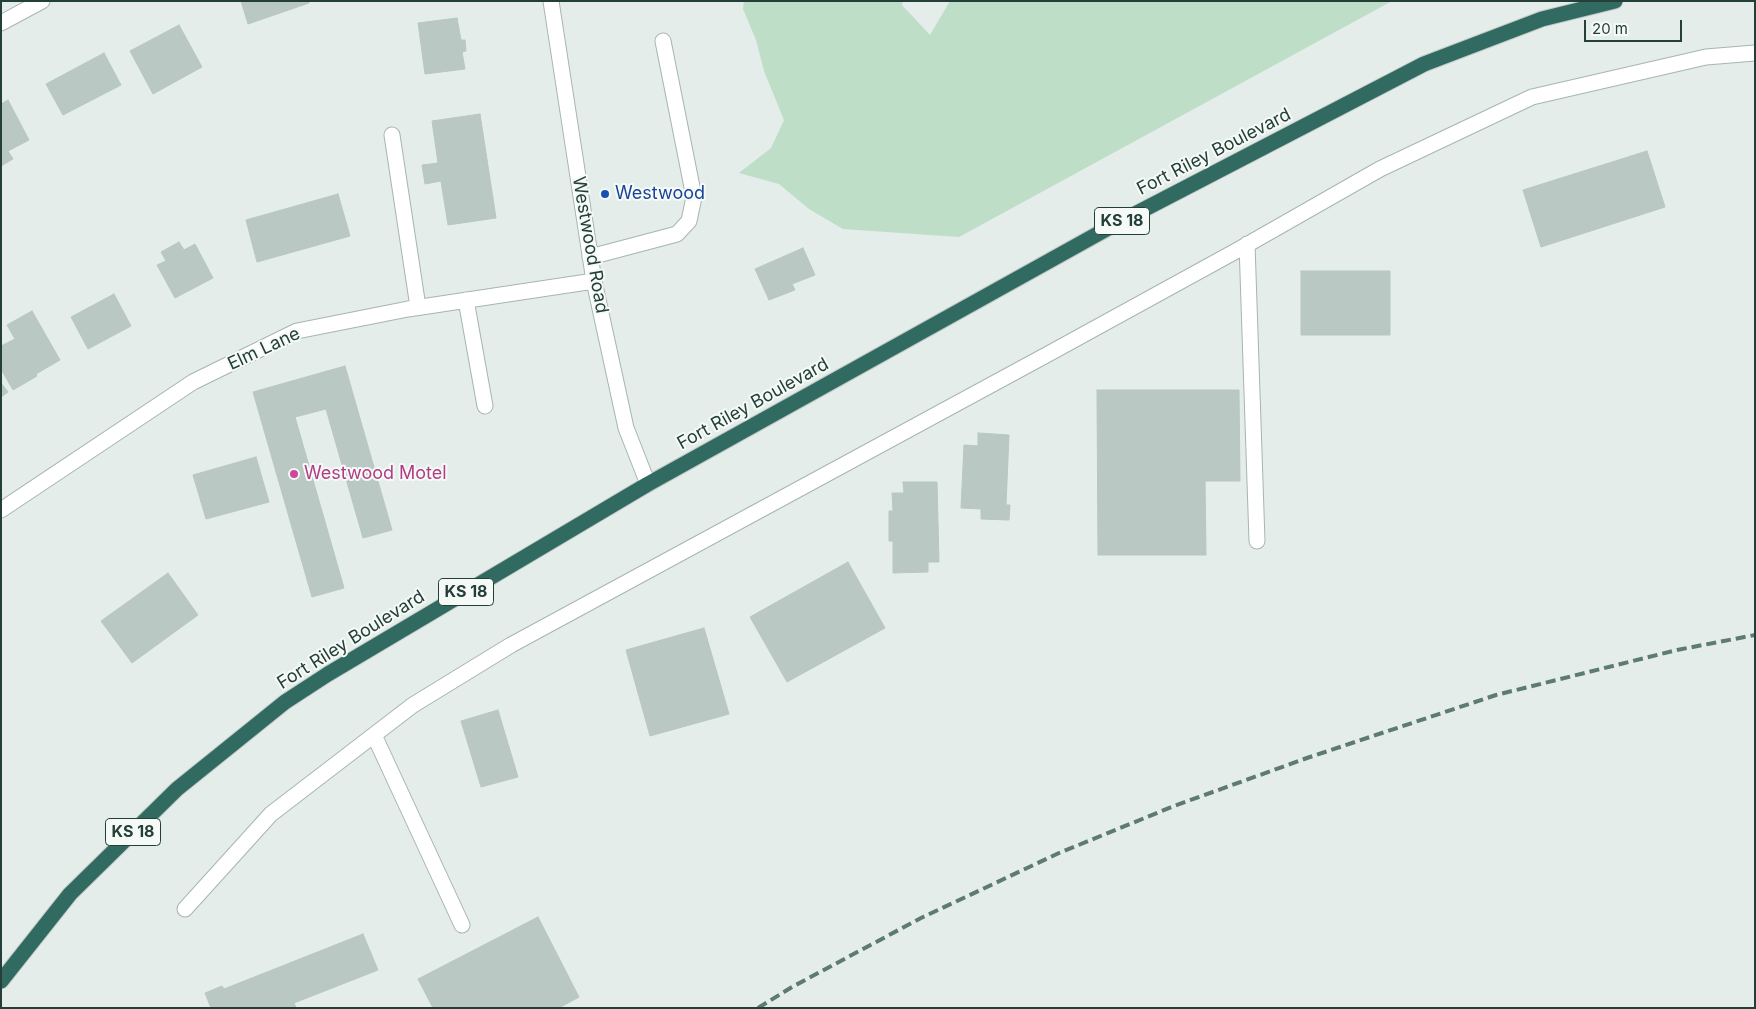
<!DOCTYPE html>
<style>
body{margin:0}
#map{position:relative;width:1756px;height:1009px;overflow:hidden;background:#e4edea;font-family:Inter,sans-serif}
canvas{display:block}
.frame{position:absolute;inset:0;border:2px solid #243f39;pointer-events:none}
.scale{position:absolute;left:1584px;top:20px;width:98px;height:22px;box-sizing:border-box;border:2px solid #243f39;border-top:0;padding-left:6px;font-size:15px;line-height:18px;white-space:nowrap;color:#243f39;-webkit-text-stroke:4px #f5faf7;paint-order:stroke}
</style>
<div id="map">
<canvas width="1756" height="1009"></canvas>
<div class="frame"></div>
<div class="scale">20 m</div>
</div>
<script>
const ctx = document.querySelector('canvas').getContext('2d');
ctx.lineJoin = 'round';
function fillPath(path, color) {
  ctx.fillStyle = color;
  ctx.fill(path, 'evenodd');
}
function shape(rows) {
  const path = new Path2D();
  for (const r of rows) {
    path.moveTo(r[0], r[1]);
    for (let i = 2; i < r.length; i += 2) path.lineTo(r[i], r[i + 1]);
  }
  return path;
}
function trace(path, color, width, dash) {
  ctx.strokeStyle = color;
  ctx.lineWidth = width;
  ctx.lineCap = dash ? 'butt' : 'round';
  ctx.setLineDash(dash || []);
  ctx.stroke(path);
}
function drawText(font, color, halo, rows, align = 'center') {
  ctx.font = font + ' Inter,sans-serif';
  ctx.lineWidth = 4;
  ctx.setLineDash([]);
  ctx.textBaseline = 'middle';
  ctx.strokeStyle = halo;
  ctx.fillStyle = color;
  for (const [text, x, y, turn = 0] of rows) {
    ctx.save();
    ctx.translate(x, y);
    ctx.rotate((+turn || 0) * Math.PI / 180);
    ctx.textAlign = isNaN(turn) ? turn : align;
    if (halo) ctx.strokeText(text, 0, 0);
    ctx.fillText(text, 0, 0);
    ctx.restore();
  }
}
fillPath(shape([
 [744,1,903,1,902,5,930,35,950,1,1392,1,959,237,843,229,809,209,779,184,739,173,771,148,784,120,764,71,756,40,743,9]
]), '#bedec8');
const building = shape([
 [241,1,308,1,309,3,248,24,241,1],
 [457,18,461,40,465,40,466,51,462,52,465,69,425,74,418,23,457,18],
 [179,25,202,67,153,94,130,51,179,25],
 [104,53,121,85,63,115,46,84,104,53],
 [8,100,29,140,8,151,13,159,1,166,1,104,8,100],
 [480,114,496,218,448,225,441,181,425,184,422,165,438,163,432,121,480,114],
 [1647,151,1665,207,1541,247,1523,190,1647,151],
 [338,194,350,236,257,262,246,220,338,194],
 [179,242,184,250,195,244,213,278,175,298,157,265,166,261,161,252,179,242],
 [803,248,815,275,792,284,795,290,769,300,755,269,803,248],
 [1301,271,1390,271,1390,335,1301,335,1301,271],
 [114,294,131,326,88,349,71,317,114,294],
 [32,311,60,360,36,374,37,376,13,390,1,369,1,346,15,339,7,325,32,311],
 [345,366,392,530,363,538,326,409,295,417,344,588,312,597,253,392,345,366],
 [1,383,8,392,1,397,1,383],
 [1097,390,1239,390,1240,481,1205,481,1206,555,1098,555,1097,390],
 [978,433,1009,435,1006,505,1010,505,1009,520,981,519,981,509,961,508,964,445,978,446,978,433],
 [256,457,269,502,206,519,193,475,256,457],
 [903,482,937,482,939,562,928,562,928,572,893,573,893,541,889,541,889,511,893,511,892,493,904,493,903,482],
 [848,562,885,628,787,682,750,617,848,562],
 [168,573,198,615,132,663,101,621,168,573],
 [704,628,729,714,650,736,626,650,704,628],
 [498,710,518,777,481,787,461,721,498,710],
 [538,917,579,997,559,1008,433,1008,418,979,538,917],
 [363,934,378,970,294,1003,296,1008,211,1008,205,993,222,986,224,989,363,934]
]);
fillPath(building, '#b9c8c3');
trace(building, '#b7c7c1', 1);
const minor = shape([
 [551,1,594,281,626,428,648,484],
 [1,23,42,1],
 [392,135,418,307],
 [1247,244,1257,541],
 [590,257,677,234,689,221,694,197,663,41],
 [466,300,485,406],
 [1,510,193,382,297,331,408,309,594,281],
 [374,735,462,925],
 [185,909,271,814,413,705,511,645,1050,353,1236,251,1380,169,1532,97,1706,57,1755,53]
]);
const highway = shape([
 [1,981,70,894,177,789,285,702,328,674,648,484,1112,226,1424,64,1542,19,1615,1]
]);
trace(minor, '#a7b5b1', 17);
trace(highway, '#c2c9c8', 17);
trace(minor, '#fff', 15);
trace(highway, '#306a61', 15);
trace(shape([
 [758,1008,792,987,921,918,1059,853,1174,806,1307,758,1496,695,1677,650,1755,635]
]), '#5e7a74', 4, [10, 5]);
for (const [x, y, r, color] of [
 [605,194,5,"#1a4fb4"],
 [294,474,5,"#d1479c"]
]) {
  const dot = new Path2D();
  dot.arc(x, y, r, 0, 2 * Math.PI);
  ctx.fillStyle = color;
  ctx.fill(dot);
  trace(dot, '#f5faf7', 2);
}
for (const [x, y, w] of [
 [1122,221,55],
 [466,592,55],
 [133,832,55]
]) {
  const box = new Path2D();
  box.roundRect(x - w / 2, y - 13.5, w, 27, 4);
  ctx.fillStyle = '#f5faf7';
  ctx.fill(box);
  trace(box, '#243f39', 1);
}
drawText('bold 16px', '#243f39', null, [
 ["KS 18",1122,221],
 ["KS 18",466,592],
 ["KS 18",133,832]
]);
drawText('18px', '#243f39', '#f5faf7', [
 ["Fort Riley Boulevard",1214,152,-27],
 ["Westwood Road",590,245,80],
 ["Elm Lane",264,349,-25],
 ["Fort Riley Boulevard",753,404,-29],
 ["Fort Riley Boulevard",351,640,-32]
]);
drawText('18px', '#164399', '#f5faf7', [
 ["Westwood",615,194]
], 'left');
drawText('18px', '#b23c85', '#f5faf7', [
 ["Westwood Motel",304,474]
], 'left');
</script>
